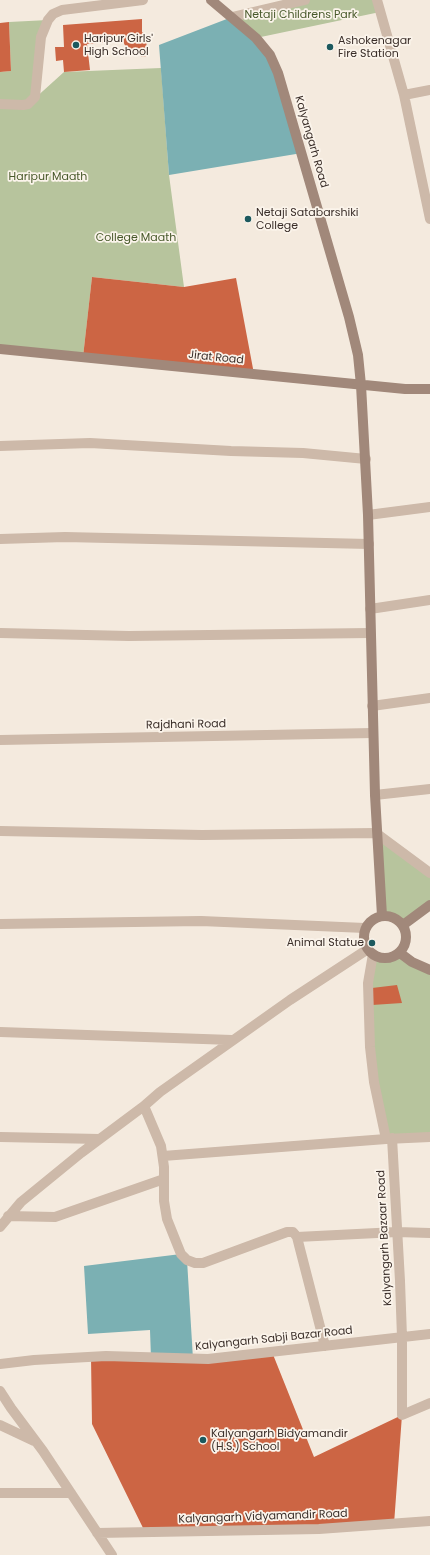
<!DOCTYPE html>
<style>
body{margin:0}
canvas{display:block;background:#f4eade}
</style>
<canvas width="430" height="1555"></canvas>
<script>
const ctx = document.querySelector('canvas').getContext('2d');
ctx.lineJoin = 'round';
function fillPath(path, color) {
  ctx.fillStyle = color;
  ctx.fill(path, 'evenodd');
}
function shape(rows) {
  const path = new Path2D();
  for (const r of rows) {
    if (r.length === 3) {
      path.moveTo(r[0] + r[2], r[1]);
      path.arc(r[0], r[1], r[2], 0, 2 * Math.PI);
      continue;
    }
    path.moveTo(r[0], r[1]);
    for (let i = 2; i < r.length; i += 2) path.lineTo(r[i], r[i + 1]);
  }
  return path;
}
function trace(path, color, width, dash) {
  ctx.strokeStyle = color;
  ctx.lineWidth = width;
  ctx.lineCap = dash ? 'butt' : 'round';
  ctx.setLineDash(dash || []);
  ctx.stroke(path);
}
function drawText(font, color, halo, rows, align = 'center') {
  ctx.font = font + ' Poppins,sans-serif';
  ctx.lineWidth = 3.5;
  ctx.setLineDash([]);
  ctx.textBaseline = 'middle';
  ctx.strokeStyle = halo;
  ctx.fillStyle = color;
  for (const [text, x, y, turn = 0] of rows) {
    ctx.save();
    ctx.translate(x, y);
    ctx.rotate((+turn || 0) * Math.PI / 180);
    ctx.textAlign = isNaN(turn) ? turn : align;
    if (halo) ctx.strokeText(text, 0, 0);
    ctx.fillText(text, 0, 0);
    ctx.restore();
  }
}
fillPath(shape([
 [306,0,377,0,380,12,256,38,232,17],
 [48,20,33,100,64,72,161,68,169,175,184,287,92,277,83,357,0,349,0,72,11,71,9,22],
 [376,833,430,873,430,905,403,925,382,916],
 [400,953,430,969,430,1137,386,1139,370,1047,373,954,387,958,394,956]
]), '#b7c49d');
fillPath(shape([
 [232,17,256,38,278,73,302,153,169,175,159,45],
 [181,1254,187,1260,193,1359,151,1358,150,1330,88,1334,84,1266]
]), '#7bb0b3');
fillPath(shape([
 [142,19,142,32,146,34,147,56,141,57,141,49,127,50,123,41,87,44,90,70,64,72,63,60,56,61,55,47,64,47,63,25],
 [9,22,11,71,0,72,0,23],
 [92,277,184,287,236,278,254,374,83,357],
 [397,985,402,1003,372,1005,372,988],
 [272,1352,314,1457,402,1415,394,1524,145,1532,92,1424,91,1357,177,1359]
]), '#cc6544');
trace(shape([
 [377,0,404,95,430,219],
 [232,17,305,0],
 [404,95,430,90],
 [0,104,23,105,28,104,35,97,41,37,48,20,53,14,62,10,143,0],
 [0,446,90,443,231,451,303,453,366,459],
 [368,515,430,507],
 [0,539,65,537,369,544],
 [370,609,430,600],
 [0,633,129,636,370,633],
 [372,706,430,698],
 [0,740,373,733],
 [375,795,430,789],
 [0,831,202,835,376,833,430,873],
 [0,924,201,921,365,928],
 [373,954,368,983,370,1047,374,1082,386,1139],
 [0,1032,232,1040],
 [144,1106,161,1146,164,1167,164,1201,167,1219,181,1254,187,1260,195,1263,203,1263,287,1232,293,1232,297,1237,299,1245,325,1346],
 [0,1137,100,1139],
 [392,1138,400,1281,402,1337,402,1415,430,1403],
 [163,1156,386,1139,430,1137],
 [8,1216,55,1217,164,1179],
 [0,1227,21,1202,81,1153,144,1106,160,1092,290,1000,368,949],
 [297,1237,397,1232,430,1233],
 [0,1364,34,1360,106,1356,208,1359,430,1334],
 [0,1391,11,1408,43,1451,112,1555],
 [0,1425,34,1441],
 [0,1493,71,1493],
 [97,1533,319,1529,430,1521]
]), '#cdb9a9', 10);
trace(shape([
 [211,0,256,38,270,55,278,73,349,317,358,355,361,385,368,515,375,795,382,916],
 [0,349,405,389,430,389],
 [385,937,21],
 [403,925,430,905],
 [400,953,412,962,430,970]
]), '#a1887a', 10);
for (const [x, y, r, color] of [
 [76,45,4,"#1c595e"],
 [330,47,4,"#1c595e"],
 [248,219,4,"#1c595e"],
 [372,943,4,"#1c595e"],
 [203,1440,4,"#1c595e"]
]) {
  const dot = new Path2D();
  dot.arc(x, y, r, 0, 2 * Math.PI);
  ctx.fillStyle = color;
  ctx.fill(dot);
  trace(dot, '#fbf4eb', 1.5);
}
drawText('11px', '#48592b', '#fbf4eb', [
 ["Netaji Childrens Park",301,15],
 ["Haripur Maath",48,177],
 ["College Maath",136,238]
]);
drawText('11px', '#3a2e29', '#fbf4eb', [
 ["Haripur Girls'",84,39],
 ["High School",84,52],
 ["Ashokenagar",338,41],
 ["Fire Station",338,54],
 ["Netaji Satabarshiki",256,213],
 ["College",256,226],
 ["Animal Statue",364,943,"right"],
 ["Kalyangarh Bidyamandir",211,1434],
 ["(H.S.) School",211,1447]
], 'left');
drawText('11px', '#3a2e29', '#fbf4eb', [
 ["Kalyangarh Road",311,142,74],
 ["Jirat Road",216,358,6],
 ["Rajdhani Road",186,725,-1],
 ["Kalyangarh Bazaar Road",385,1238,-93],
 ["Kalyangarh Sabji Bazar Road",274,1339,-6],
 ["Kalyangarh Vidyamandir Road",263,1517,-2]
]);
</script>
